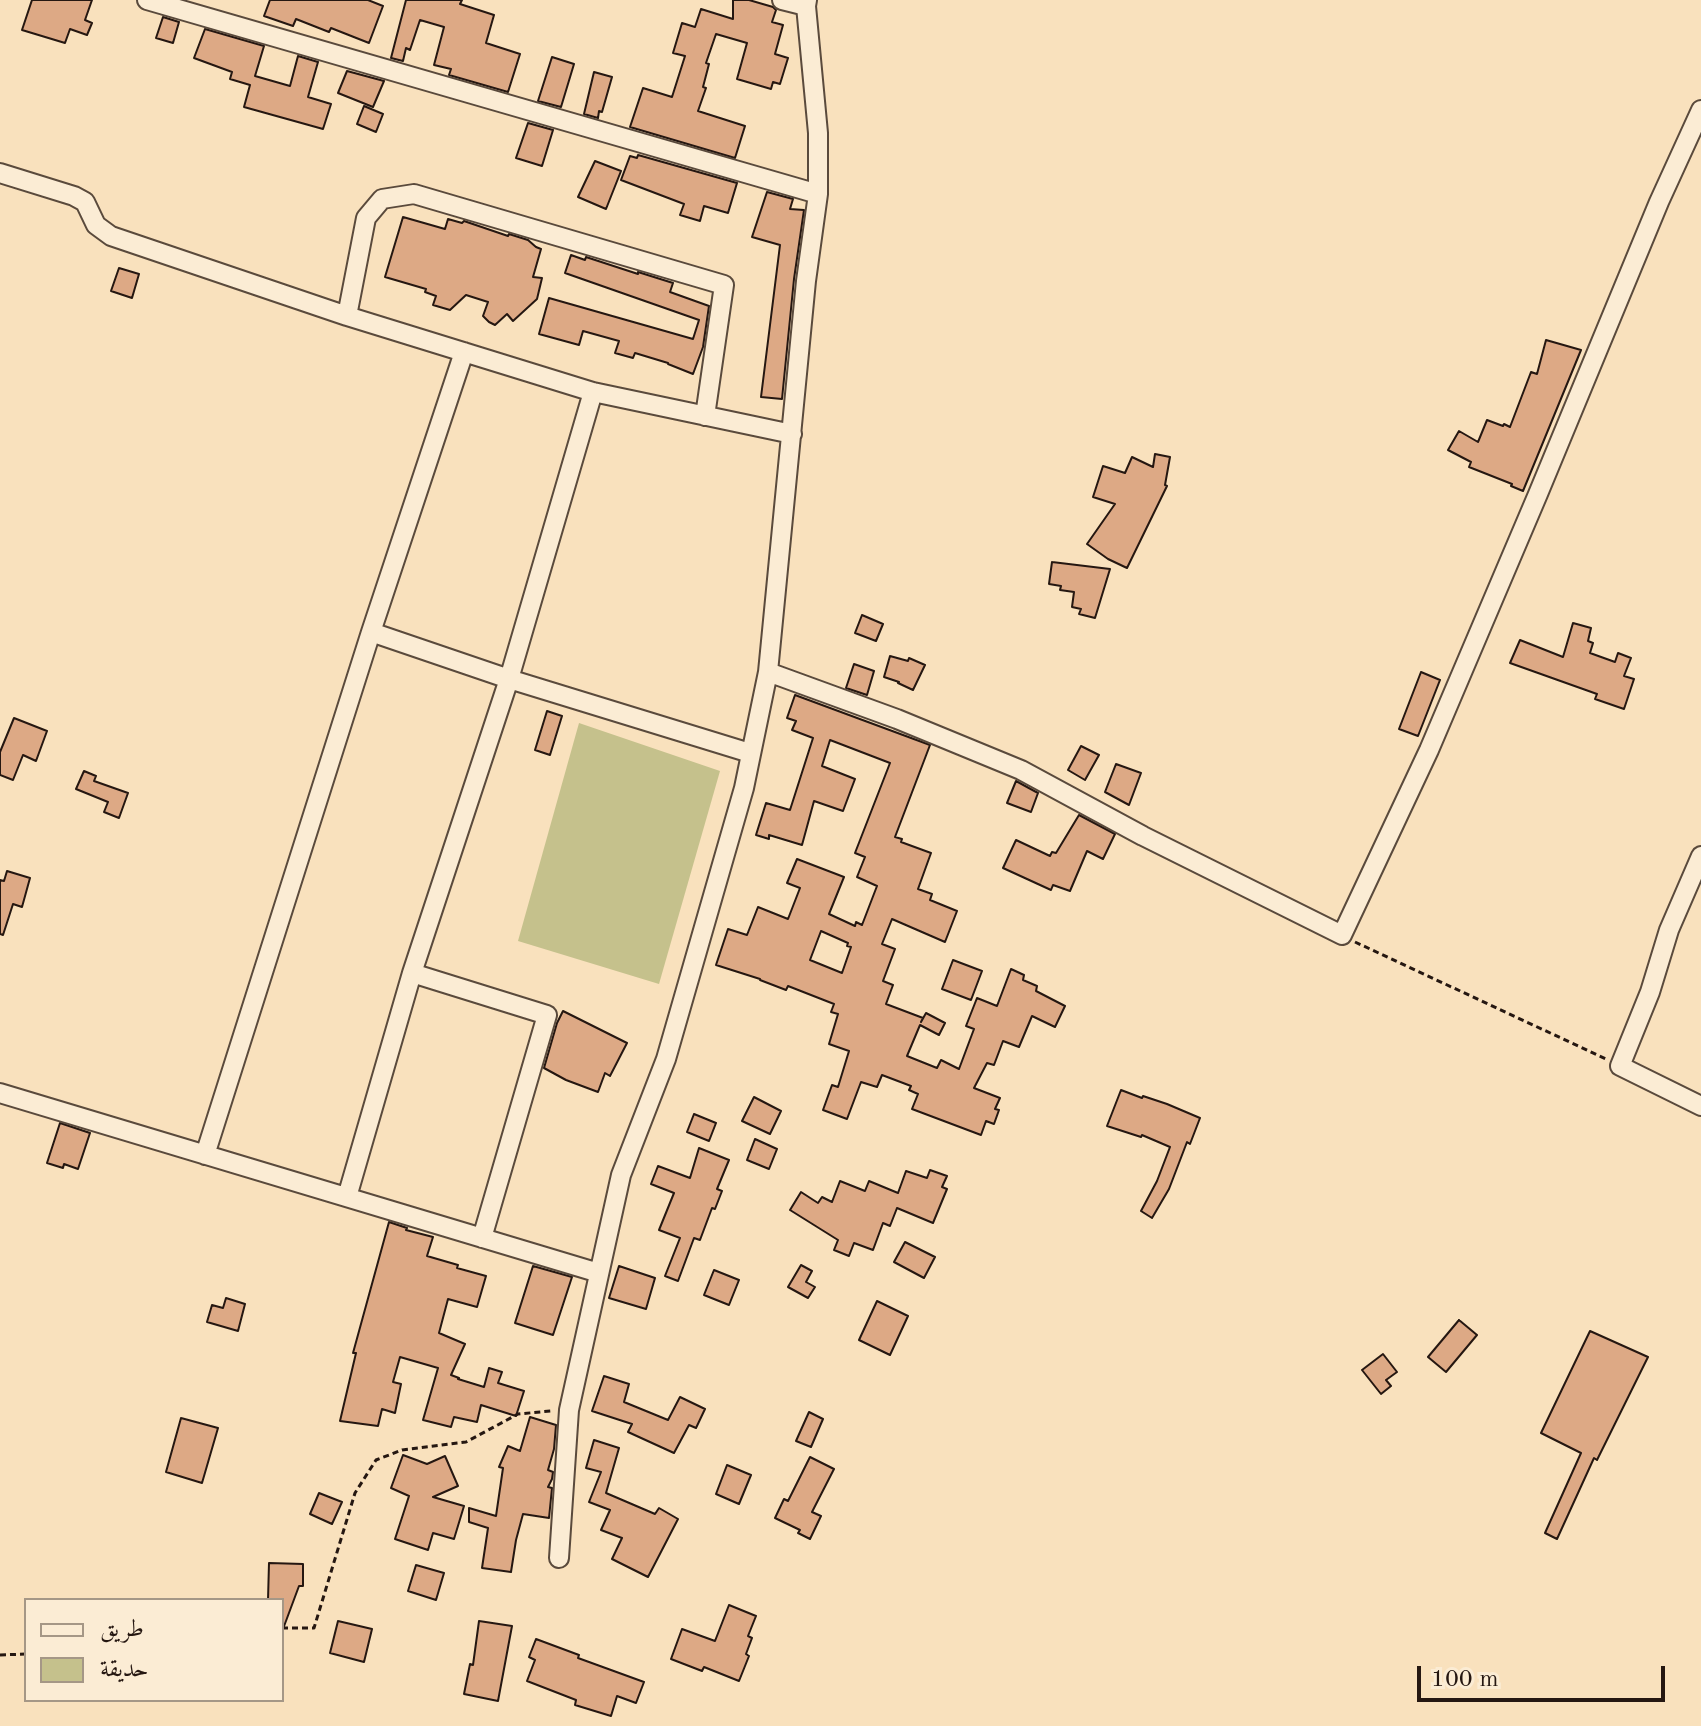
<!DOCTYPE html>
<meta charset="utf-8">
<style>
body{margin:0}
#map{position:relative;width:1701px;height:1726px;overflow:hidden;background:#f9e1bd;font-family:"Old Standard TT",Amiri,serif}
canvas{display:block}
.legend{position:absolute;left:24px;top:1598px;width:260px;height:104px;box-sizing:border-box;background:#fbecd4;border:2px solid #a59786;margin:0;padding:10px 14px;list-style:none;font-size:24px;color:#251711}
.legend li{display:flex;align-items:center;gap:16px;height:40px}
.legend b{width:40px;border:2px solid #a59786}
.scale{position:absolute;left:1417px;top:1666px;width:248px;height:36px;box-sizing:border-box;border:4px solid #251711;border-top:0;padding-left:10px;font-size:24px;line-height:28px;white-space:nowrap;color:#251711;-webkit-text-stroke:6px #fbecd4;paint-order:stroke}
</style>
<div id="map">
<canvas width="1701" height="1726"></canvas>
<ul class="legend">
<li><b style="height:10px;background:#fbecd4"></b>طريق</li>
<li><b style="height:22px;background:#c5c18c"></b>حديقة</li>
</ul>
<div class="scale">100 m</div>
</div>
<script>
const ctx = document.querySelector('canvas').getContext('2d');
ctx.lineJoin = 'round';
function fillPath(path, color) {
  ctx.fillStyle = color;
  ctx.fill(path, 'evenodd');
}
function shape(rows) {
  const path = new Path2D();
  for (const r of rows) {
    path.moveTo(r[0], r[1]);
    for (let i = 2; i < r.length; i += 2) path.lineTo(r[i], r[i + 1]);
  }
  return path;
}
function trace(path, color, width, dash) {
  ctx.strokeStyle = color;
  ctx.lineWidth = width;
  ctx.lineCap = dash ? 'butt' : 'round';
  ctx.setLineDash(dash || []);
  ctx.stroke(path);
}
fillPath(shape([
 [579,723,720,771,659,984,518,941]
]), '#c5c18c');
const building = shape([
 [32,0,92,0,85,20,92,23,87,35,70,29,65,43,22,30,32,0],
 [270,0,368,0,383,6,369,43,331,28,329,32,296,19,293,26,264,16,270,0],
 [406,0,462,0,460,4,494,15,486,43,520,54,508,92,449,75,451,69,434,65,444,27,420,20,410,50,406,48,403,61,391,58,406,0],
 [733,0,749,0,773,7,776,10,772,22,783,25,775,54,788,58,780,84,773,82,771,89,737,79,747,43,716,34,706,63,709,64,703,87,706,88,698,111,745,126,735,158,630,127,643,88,672,97,685,56,673,53,682,23,695,27,701,9,733,19,733,0],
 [163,17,179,22,173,43,156,38,163,17],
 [205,29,264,46,255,76,290,86,298,56,318,62,308,97,331,104,323,129,244,107,250,85,230,79,232,72,194,58,205,29],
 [552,57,574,64,561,107,538,101,552,57],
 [347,71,384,81,373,107,338,93,347,71],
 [594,72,612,77,602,112,599,111,598,118,584,114,594,72],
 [364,106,383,114,376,132,357,124,364,106],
 [528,123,553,130,542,166,516,158,528,123],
 [638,155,737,183,728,213,704,206,700,221,680,215,684,204,621,180,630,156,637,158,638,155],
 [595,161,621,171,606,209,578,197,595,161],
 [767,192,793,199,790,209,804,210,794,279,782,399,761,397,780,245,752,237,767,192],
 [403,217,445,229,448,219,462,223,464,221,508,236,509,234,528,240,536,247,541,249,533,277,542,278,537,299,513,321,507,314,495,325,489,322,483,316,488,302,466,295,450,310,433,305,436,296,425,292,426,289,385,277,403,217],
 [571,255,585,260,586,257,638,274,638,272,673,283,670,292,709,306,703,347,693,374,668,364,668,363,635,353,633,358,615,353,619,341,583,331,579,345,539,334,549,298,693,339,699,320,565,273,571,255],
 [119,268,139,274,132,298,111,291,119,268],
 [1546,340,1581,350,1523,491,1511,486,1512,484,1469,467,1471,462,1448,450,1459,431,1478,442,1487,420,1503,426,1504,424,1510,427,1531,372,1537,374,1546,340],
 [1155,454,1170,457,1165,485,1167,486,1127,568,1108,559,1087,544,1115,504,1093,497,1103,466,1125,473,1132,457,1153,467,1155,454],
 [1052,562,1110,569,1095,618,1079,614,1081,609,1072,607,1074,592,1060,590,1061,586,1049,584,1052,562],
 [862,615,883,624,876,641,855,633,862,615],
 [1573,623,1591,628,1588,641,1593,643,1590,653,1615,662,1618,653,1631,658,1624,676,1634,679,1624,709,1595,699,1597,694,1510,663,1520,640,1563,657,1573,623],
 [890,656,908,661,909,658,925,665,913,690,898,683,899,682,884,677,890,656],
 [854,664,874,671,867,695,846,688,854,664],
 [1421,672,1440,680,1418,736,1399,729,1421,672],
 [795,695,930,745,895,837,902,839,901,842,931,853,918,889,932,894,930,900,957,911,945,942,892,919,882,944,895,949,883,981,893,985,886,1004,923,1018,921,1022,926,1013,945,1023,939,1035,920,1025,907,1056,937,1068,941,1060,959,1069,974,1029,966,1026,977,998,997,1006,1011,969,1024,975,1023,980,1037,986,1036,991,1065,1006,1055,1027,1032,1016,1019,1047,1003,1041,994,1065,987,1063,974,1088,1000,1098,995,1109,999,1110,994,1124,986,1121,981,1135,912,1109,918,1094,909,1090,911,1086,882,1075,877,1087,861,1082,847,1119,823,1110,832,1085,838,1087,849,1051,829,1044,838,1014,831,1012,834,1004,788,986,786,990,760,980,760,979,716,965,728,929,747,935,758,907,788,919,800,888,787,883,797,859,844,877,829,914,855,926,856,922,862,925,877,886,857,877,865,857,855,853,890,763,830,740,822,766,855,779,843,811,814,801,802,845,769,835,769,839,756,835,766,803,790,810,813,738,792,730,796,721,787,718,795,695],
 [821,931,848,943,847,946,851,947,842,973,810,960,821,931],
 [547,711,562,716,550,755,535,750,547,711],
 [14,718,47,731,36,761,23,755,13,780,0,775,0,752,14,718],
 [1081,746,1099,755,1085,780,1068,770,1081,746],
 [1116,764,1141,773,1129,805,1105,792,1116,764],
 [84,771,96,776,94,781,128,793,119,818,104,812,108,802,76,789,84,771],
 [1016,781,1038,793,1031,812,1007,803,1016,781],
 [1079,815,1115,834,1103,859,1087,851,1070,891,1053,885,1051,890,1003,868,1016,840,1050,856,1052,852,1056,853,1079,815],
 [7,871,30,878,22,907,13,904,3,935,0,934,0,880,4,881,7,871],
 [953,960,982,971,971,1000,942,989,953,960],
 [563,1011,627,1043,610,1076,605,1073,598,1092,566,1080,544,1068,557,1023,563,1011],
 [1121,1090,1142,1098,1143,1096,1167,1104,1200,1118,1190,1144,1187,1142,1169,1189,1152,1218,1141,1211,1157,1181,1170,1147,1142,1135,1141,1137,1107,1126,1121,1090],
 [754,1097,781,1111,770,1134,742,1121,754,1097],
 [694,1114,716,1123,709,1141,687,1132,694,1114],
 [60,1123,90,1133,78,1169,64,1164,63,1168,47,1163,60,1123],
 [755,1139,777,1149,769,1169,747,1160,755,1139],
 [699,1148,729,1160,717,1189,722,1191,715,1209,712,1208,700,1240,694,1238,678,1281,665,1276,680,1238,659,1230,674,1193,651,1184,658,1166,690,1178,699,1148],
 [930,1170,947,1176,942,1187,947,1189,933,1223,897,1208,890,1226,883,1223,873,1250,854,1243,849,1256,834,1250,838,1240,790,1210,801,1192,818,1203,822,1197,832,1202,840,1181,865,1191,869,1181,898,1193,906,1171,927,1178,930,1170],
 [389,1222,407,1228,406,1230,433,1237,427,1256,458,1265,457,1268,486,1276,477,1307,448,1299,439,1333,465,1344,451,1375,459,1378,458,1379,484,1387,489,1368,502,1372,498,1383,524,1391,516,1416,481,1405,477,1422,454,1417,451,1427,423,1420,438,1368,400,1357,393,1382,401,1384,395,1413,382,1409,378,1426,340,1421,356,1353,353,1353,389,1222],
 [905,1242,935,1257,924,1278,894,1262,905,1242],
 [801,1265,812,1271,806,1282,815,1287,808,1298,788,1287,801,1265],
 [533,1266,572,1277,553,1335,515,1323,533,1266],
 [619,1266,655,1278,646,1309,609,1298,619,1266],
 [714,1270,739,1280,729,1305,704,1295,714,1270],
 [226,1298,245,1304,238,1331,207,1322,212,1305,223,1308,226,1298],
 [877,1301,908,1316,890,1355,859,1340,877,1301],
 [1459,1320,1477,1335,1446,1372,1428,1357,1459,1320],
 [1590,1331,1648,1357,1597,1460,1594,1458,1557,1539,1545,1533,1581,1453,1541,1433,1590,1331],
 [1383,1354,1397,1372,1386,1380,1391,1386,1381,1394,1362,1370,1383,1354],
 [604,1376,629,1384,624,1402,668,1420,680,1397,705,1409,696,1428,689,1425,674,1453,628,1432,632,1424,592,1411,604,1376],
 [809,1412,823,1419,811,1447,796,1441,809,1412],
 [530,1417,556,1425,554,1449,548,1470,553,1472,552,1479,548,1487,552,1488,549,1518,523,1514,516,1540,511,1572,482,1568,488,1528,469,1522,469,1508,496,1516,503,1468,499,1467,508,1446,520,1451,530,1417],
 [181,1418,218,1428,202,1483,166,1472,181,1418],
 [594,1440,619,1448,606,1493,655,1514,659,1508,678,1519,648,1577,612,1559,622,1538,601,1530,610,1510,589,1502,601,1472,586,1468,594,1440],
 [403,1455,427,1464,445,1456,458,1486,433,1497,464,1506,454,1539,433,1533,428,1550,395,1539,409,1496,391,1488,403,1455],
 [810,1457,834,1469,812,1512,821,1516,810,1539,798,1533,800,1530,775,1518,784,1499,788,1501,810,1457],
 [727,1465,751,1475,739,1504,716,1494,727,1465],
 [319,1493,342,1502,332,1524,310,1514,319,1493],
 [269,1563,303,1564,303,1586,299,1586,283,1629,282,1600,268,1600,269,1563],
 [416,1565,444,1573,436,1600,408,1591,416,1565],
 [729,1605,756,1616,748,1636,752,1638,746,1654,749,1656,739,1681,704,1667,702,1671,671,1659,682,1629,715,1641,729,1605],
 [338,1621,372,1629,364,1662,330,1653,338,1621],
 [479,1621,512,1626,498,1701,464,1694,470,1664,473,1665,479,1621],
 [536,1639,579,1655,578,1658,644,1682,636,1703,617,1696,611,1716,575,1705,576,1700,527,1681,535,1660,529,1657,536,1639]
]);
fillPath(building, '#dda985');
trace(building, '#251711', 2);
const minor = shape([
 [147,0,818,194],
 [782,0,806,6],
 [0,173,74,196,85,202,96,225,111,236,347,316,593,392,792,434],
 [347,316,366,218,382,199,414,194,724,285,705,416],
 [371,632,509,679,750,753],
 [768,672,897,719,1021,770,1143,836,1342,935,1429,750,1538,494,1659,202,1701,110],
 [1701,856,1669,930,1650,992,1620,1066,1701,1106],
 [412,973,547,1015,482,1238],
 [0,1093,599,1273],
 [205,1155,371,632,464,352],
 [347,1197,412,973,509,679,593,392],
 [559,1558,569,1410,621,1175,666,1059,744,788,768,672,806,281,818,194,818,133,806,6,807,0]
]);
trace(minor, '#5a4a3c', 22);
trace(shape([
 [1355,942,1606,1059],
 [282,1628,314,1628,355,1493,376,1460,402,1450,466,1442,518,1414,551,1411],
 [0,1655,26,1654]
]), '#251711', 3, [6, 4]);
trace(minor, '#fbecd4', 18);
</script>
